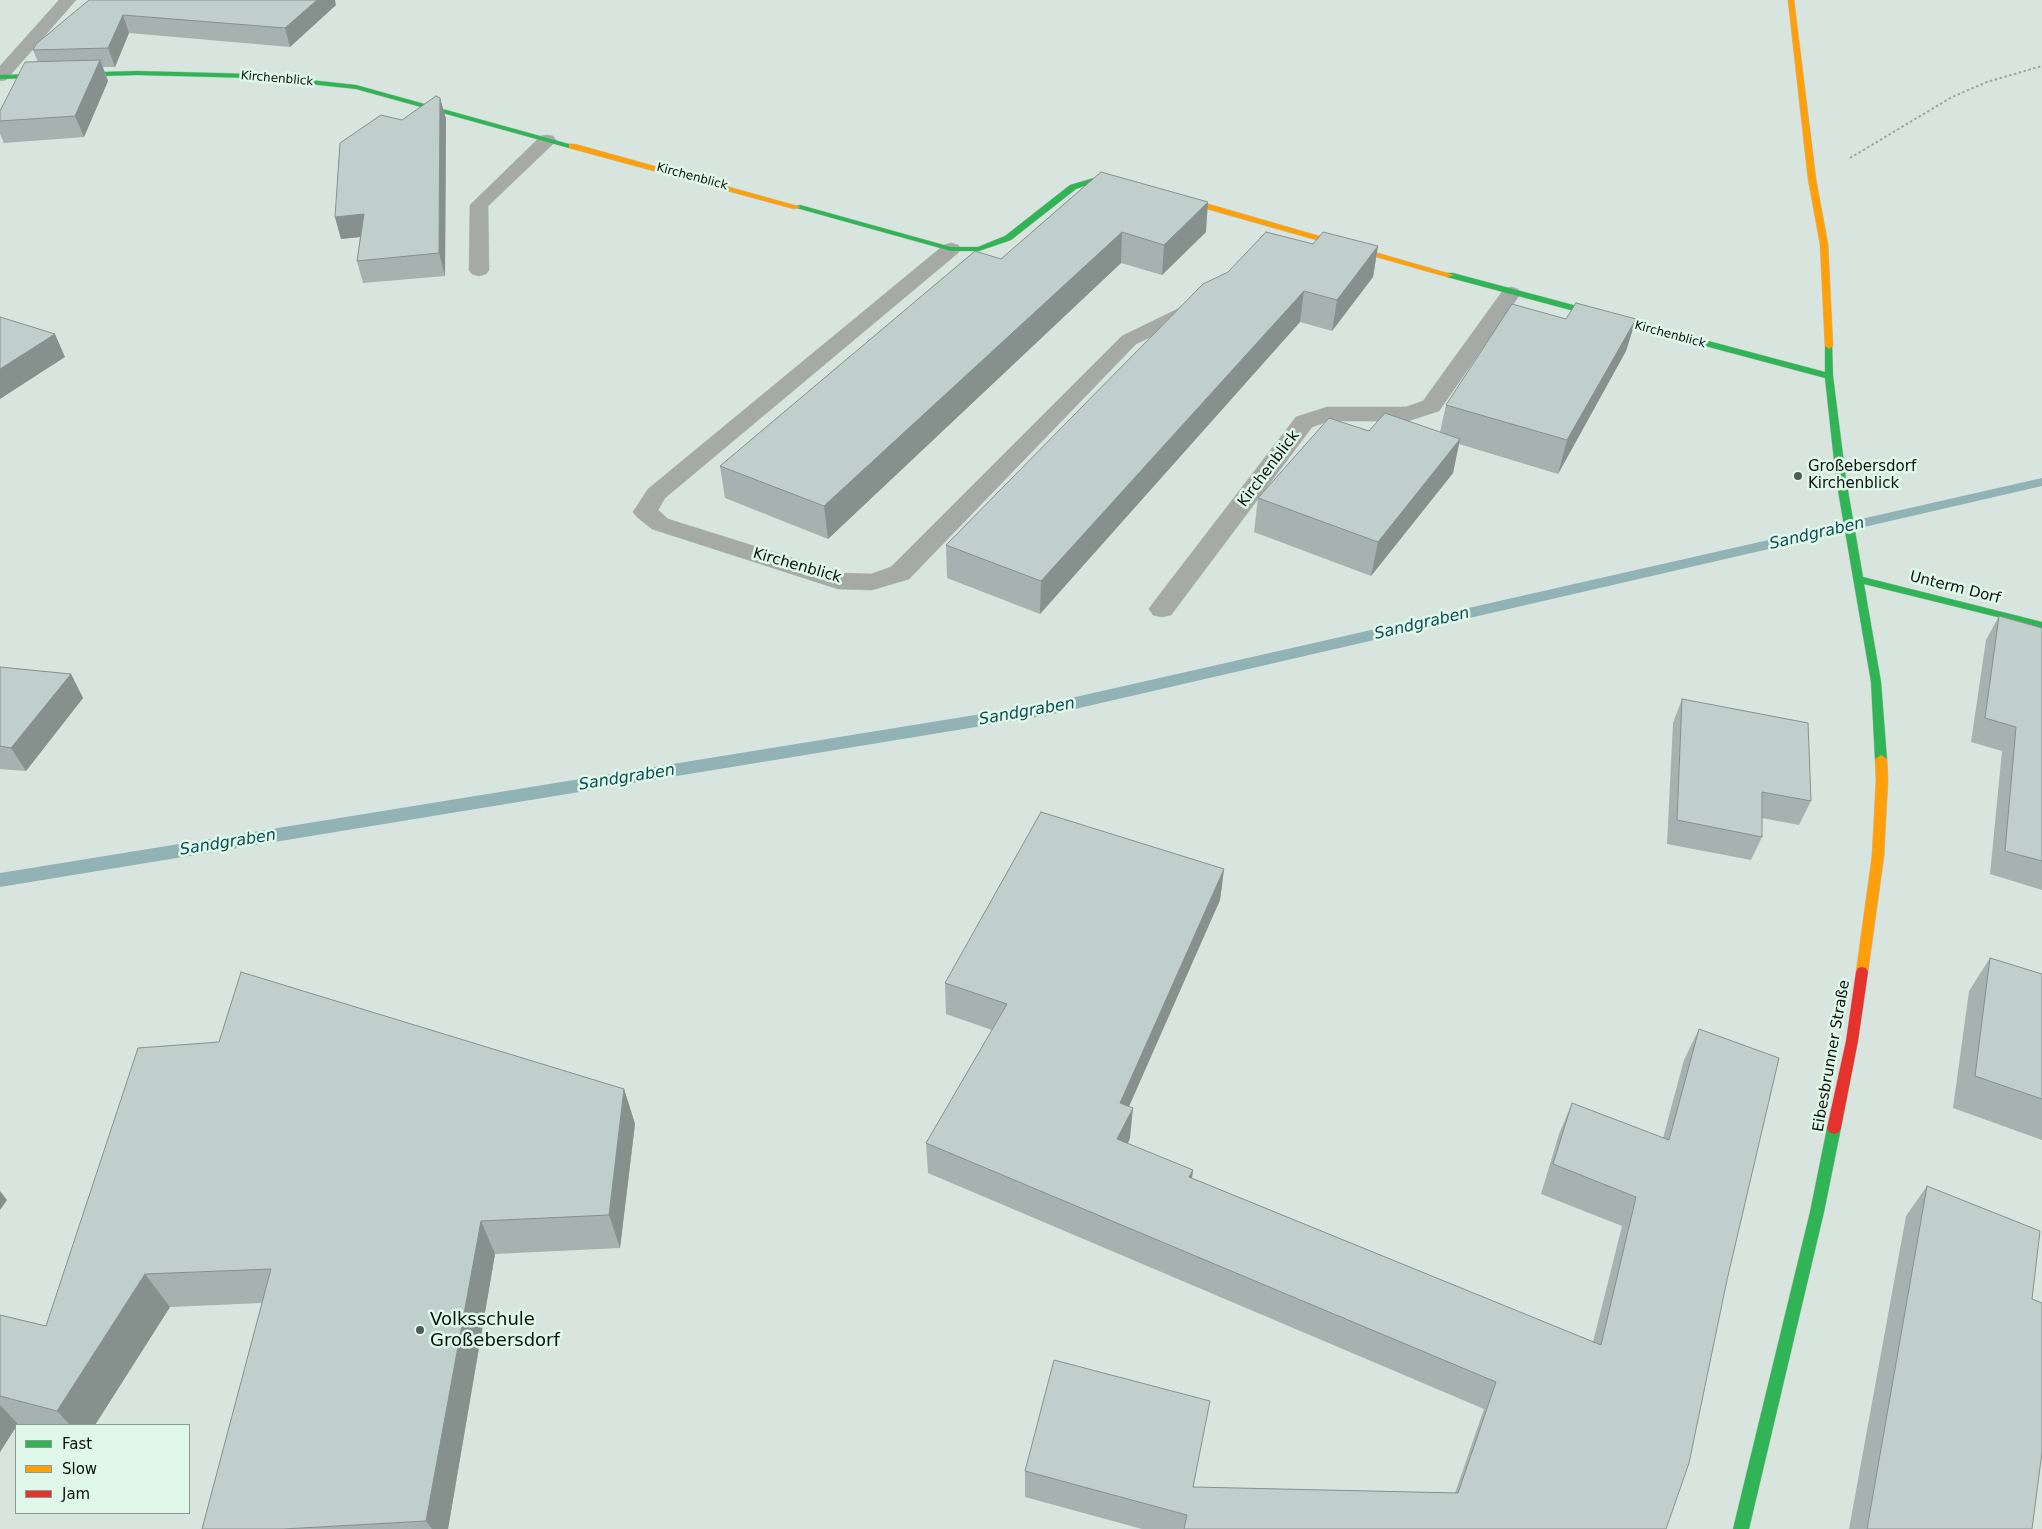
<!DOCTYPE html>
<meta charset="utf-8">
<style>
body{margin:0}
#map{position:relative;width:2042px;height:1529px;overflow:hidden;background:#d8e5de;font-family:"DejaVu Sans",sans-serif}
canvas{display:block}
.legend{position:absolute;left:15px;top:1424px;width:175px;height:90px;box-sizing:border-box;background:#e0f8ea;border:1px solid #8a9c92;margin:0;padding:6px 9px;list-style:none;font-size:15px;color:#09110d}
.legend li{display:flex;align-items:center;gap:10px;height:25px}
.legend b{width:25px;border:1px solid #8a9c92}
</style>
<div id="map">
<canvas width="2042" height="1529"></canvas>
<ul class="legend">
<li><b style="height:6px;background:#30b455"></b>Fast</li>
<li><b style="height:6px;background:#ff9f0a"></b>Slow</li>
<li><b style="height:6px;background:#e5322d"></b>Jam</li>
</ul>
</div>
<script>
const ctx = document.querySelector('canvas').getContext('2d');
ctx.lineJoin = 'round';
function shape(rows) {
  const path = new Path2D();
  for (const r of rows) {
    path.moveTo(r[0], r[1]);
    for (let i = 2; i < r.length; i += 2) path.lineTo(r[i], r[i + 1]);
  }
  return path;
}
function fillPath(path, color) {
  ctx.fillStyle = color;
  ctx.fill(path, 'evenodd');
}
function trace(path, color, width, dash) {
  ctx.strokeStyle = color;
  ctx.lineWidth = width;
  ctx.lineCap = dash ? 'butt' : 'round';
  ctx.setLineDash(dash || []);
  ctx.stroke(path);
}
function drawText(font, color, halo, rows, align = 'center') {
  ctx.font = font + ' "DejaVu Sans",sans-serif';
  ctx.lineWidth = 5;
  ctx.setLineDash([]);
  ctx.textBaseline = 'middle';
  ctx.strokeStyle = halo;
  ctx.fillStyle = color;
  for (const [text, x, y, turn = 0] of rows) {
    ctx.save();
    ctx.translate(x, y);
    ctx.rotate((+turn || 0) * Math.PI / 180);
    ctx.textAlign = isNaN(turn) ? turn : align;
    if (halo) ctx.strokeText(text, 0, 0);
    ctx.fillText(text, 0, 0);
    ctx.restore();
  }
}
fillPath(shape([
 [2042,478,2042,486,1049,715,0,887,0,873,1049,703,2042,478]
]), '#92b3b6');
const street = shape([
 [59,0,76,0,6,80,0,81,0,66,59,0],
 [547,135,553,136,556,140,553,144,488,206,489,270,486,274,479,276,472,274,469,270,470,205,541,136,547,135],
 [951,243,958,245,961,249,958,253,665,498,658,510,668,519,840,573,871,574,891,567,1122,336,1192,302,1199,300,1206,302,1209,306,1206,310,1136,344,909,579,872,590,838,589,652,529,637,517,633,512,648,489,944,245,951,243],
 [1511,287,1518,289,1521,293,1439,411,1408,421,1329,421,1312,427,1171,615,1162,617,1153,615,1149,609,1153,603,1296,417,1327,407,1406,407,1423,401,1504,289,1511,287]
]);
const fast = shape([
 [137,71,254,74,356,85,576,146,569,148,356,89,254,78,137,75,0,79,0,75,137,71],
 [1094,178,1127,182,1131,184,1127,186,1095,182,1076,189,1011,240,979,251,951,251,793,207,800,205,951,247,978,247,1005,236,1070,185,1094,178],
 [1447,273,1453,273,1825,372,1825,346,1829,343,1832,344,1833,376,1846,479,1863,577,2042,622,2042,628,1864,584,1881,682,1887,759,1881,763,1877,762,1875,759,1871,682,1836,479,1825,378,1447,277,1447,273],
 [1834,1122,1839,1124,1841,1128,1824,1212,1749,1529,1733,1529,1810,1212,1827,1128,1829,1124,1834,1122]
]);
const slow = shape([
 [1788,0,1794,0,1816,179,1828,244,1833,346,1829,349,1825,346,1820,244,1808,179,1788,0],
 [569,144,575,144,801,207,794,209,569,148,569,144],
 [1168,194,1174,194,1454,275,1447,277,1168,198,1168,194],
 [1881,755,1887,759,1888,780,1884,856,1868,972,1866,976,1862,977,1858,976,1856,972,1872,856,1876,780,1875,759,1881,755]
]);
const jam = shape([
 [1862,967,1866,968,1868,972,1858,1041,1841,1128,1839,1132,1834,1134,1829,1132,1827,1128,1846,1041,1856,972,1858,968,1862,967]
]);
trace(street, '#b8c2bd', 1);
trace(fast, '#b8c2bd', 1);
trace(slow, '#b8c2bd', 1);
trace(jam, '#b8c2bd', 1);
trace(shape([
 [1850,158,1952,97,1987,82,2042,66]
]), '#9ea4a1', 2, [2.5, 2.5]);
fillPath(street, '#a5aaa7');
fillPath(fast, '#30b455');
fillPath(slow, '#ff9f0a');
fillPath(jam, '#e5322d');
fillPath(shape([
 [89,0,336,5,290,47,129,33,115,67,103,67,108,81,84,137,4,143,0,134,0,111,38,62,33,50],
 [440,98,446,119,445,276,363,283,357,261,360,237,341,239,335,217,402,120],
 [1101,172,1206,232,1162,275,1121,263,828,539,725,498,720,466,1001,259],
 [1313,244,1378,246,1373,277,1332,331,1300,322,1040,614,947,578,946,545],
 [1566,319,1636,319,1626,351,1558,474,1459,444,1453,473,1371,576,1254,532,1258,498,1369,431,1440,432,1446,405],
 [1999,616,2042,628,2042,890,1990,874,2002,751,1971,742,1986,640],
 [0,667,71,674,83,698,26,771,0,769],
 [1682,699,1811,801,1799,825,1762,818,1762,837,1751,860,1667,844,1673,723],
 [1224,869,1220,900,1129,1107,1130,1138,1128,1144,1193,1170,1192,1178,1593,1342,1622,1226,1541,1194,1559,1134,1572,1103,1663,1138,1684,1060,1699,1029,1666,1529,1142,1529,1025,1497,1025,1471,1193,1487,1455,1493,1484,1409,928,1173,926,1143,992,1030,946,1014,945,983],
 [1990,958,2042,974,2042,1140,1953,1108,1969,991],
 [138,1048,624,1089,635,1124,620,1248,495,1254,448,1529,202,1529,262,1303,170,1307,95,1425,24,1425,18,1424,0,1452,0,1315,46,1326],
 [1927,1186,2032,1299,2032,1529,1849,1529,1906,1216]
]), '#a5b2af');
fillPath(shape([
 [317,0,335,0,336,5,290,47,285,28],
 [123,15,129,33,115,67,108,48],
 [100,60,108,81,84,137,75,116],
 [440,98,446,119,445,276,439,253],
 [1208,202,1206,232,1162,275,1164,245],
 [364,214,370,236,341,239,335,217],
 [1122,232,1121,263,828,539,824,506],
 [1378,246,1373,277,1332,331,1337,300],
 [1304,291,1300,322,1040,614,1041,581],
 [1636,319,1626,351,1558,474,1567,440],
 [55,334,65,357,0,399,0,369],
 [1460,439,1453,473,1371,576,1378,542],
 [71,674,83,698,26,771,11,748],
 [1224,869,1220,900,1117,1133,1120,1103],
 [624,1089,635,1124,620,1248,609,1215],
 [1133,1108,1130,1138,1115,1170,1117,1139],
 [1193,1170,1189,1200,1189,1177],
 [0,1191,7,1200,0,1210],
 [481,1221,495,1254,448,1529,432,1529,426,1521],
 [145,1274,170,1307,95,1425,70,1425,57,1411],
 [0,1405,18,1424,17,1425,16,1425,16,1427,0,1452]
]), '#86918e');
const building = shape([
 [89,0,317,0,285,28,123,15,108,48,33,50,36,44,89,0],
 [100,60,75,116,0,121,0,111,25,62,100,60],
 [436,96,440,98,439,253,357,261,364,214,335,217,340,143,381,115,402,120,436,96],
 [1101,172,1208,202,1164,245,1122,232,824,506,720,466,975,251,1001,259,1101,172],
 [1266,232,1313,244,1323,232,1378,246,1337,300,1304,291,1041,581,946,545,1203,284,1228,272,1266,232],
 [1576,303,1636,319,1567,440,1446,405,1512,304,1566,319,1576,303],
 [0,317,55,334,0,369,0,317],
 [1385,413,1460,439,1378,542,1258,498,1329,418,1369,431,1385,413],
 [1999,616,2042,628,2042,861,2005,851,2016,727,1985,718,1999,616],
 [0,667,71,674,11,748,0,746,0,667],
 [1682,699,1808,723,1811,801,1762,792,1762,837,1677,820,1682,699],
 [1041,812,1224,869,1120,1103,1133,1108,1117,1139,1193,1170,1189,1177,1601,1345,1636,1197,1553,1164,1572,1103,1669,1140,1699,1029,1779,1058,1727,1280,1689,1463,1666,1529,1184,1529,1187,1515,1025,1471,1054,1360,1210,1401,1193,1487,1458,1493,1496,1382,926,1143,1007,1004,945,983,1041,812],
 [1990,958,2042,974,2042,1099,1975,1076,1990,958],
 [241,972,624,1089,609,1215,481,1221,426,1521,283,1529,202,1529,271,1269,145,1274,57,1411,0,1396,0,1315,46,1326,138,1048,219,1042,241,972],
 [1927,1186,2040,1231,2032,1299,2042,1303,2042,1452,2032,1529,1867,1529,1927,1186]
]);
fillPath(building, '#c0cfcb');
trace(building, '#86918e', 1);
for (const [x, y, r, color] of [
 [1798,476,5,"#515b56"],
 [420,1330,5,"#515b56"]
]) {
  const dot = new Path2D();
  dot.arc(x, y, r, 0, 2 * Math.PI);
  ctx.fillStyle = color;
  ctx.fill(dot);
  trace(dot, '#e0f8ea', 2);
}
drawText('12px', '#09110d', '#e0f8ea', [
 ["Kirchenblick",277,79,5],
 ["Kirchenblick",692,177,15],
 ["Kirchenblick",1670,335,15]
]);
drawText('15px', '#09110d', '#e0f8ea', [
 ["Großebersdorf",1808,467],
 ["Kirchenblick",1808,484]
], 'left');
drawText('15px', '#09110d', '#e0f8ea', [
 ["Kirchenblick",1269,469,-53],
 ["Kirchenblick",797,566,16],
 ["Unterm Dorf",1955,588,14],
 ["Eibesbrunner Straße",1832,1056,-80]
]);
drawText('italic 16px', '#0b4b54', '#e0f8ea', [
 ["Sandgraben",1817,534,-13],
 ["Sandgraben",1422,624,-13],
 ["Sandgraben",1027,712,-10],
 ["Sandgraben",627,778,-9],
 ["Sandgraben",228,843,-9]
]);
drawText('18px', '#09110d', '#e0f8ea', [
 ["Volksschule",430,1320],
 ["Großebersdorf",430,1341]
], 'left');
</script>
